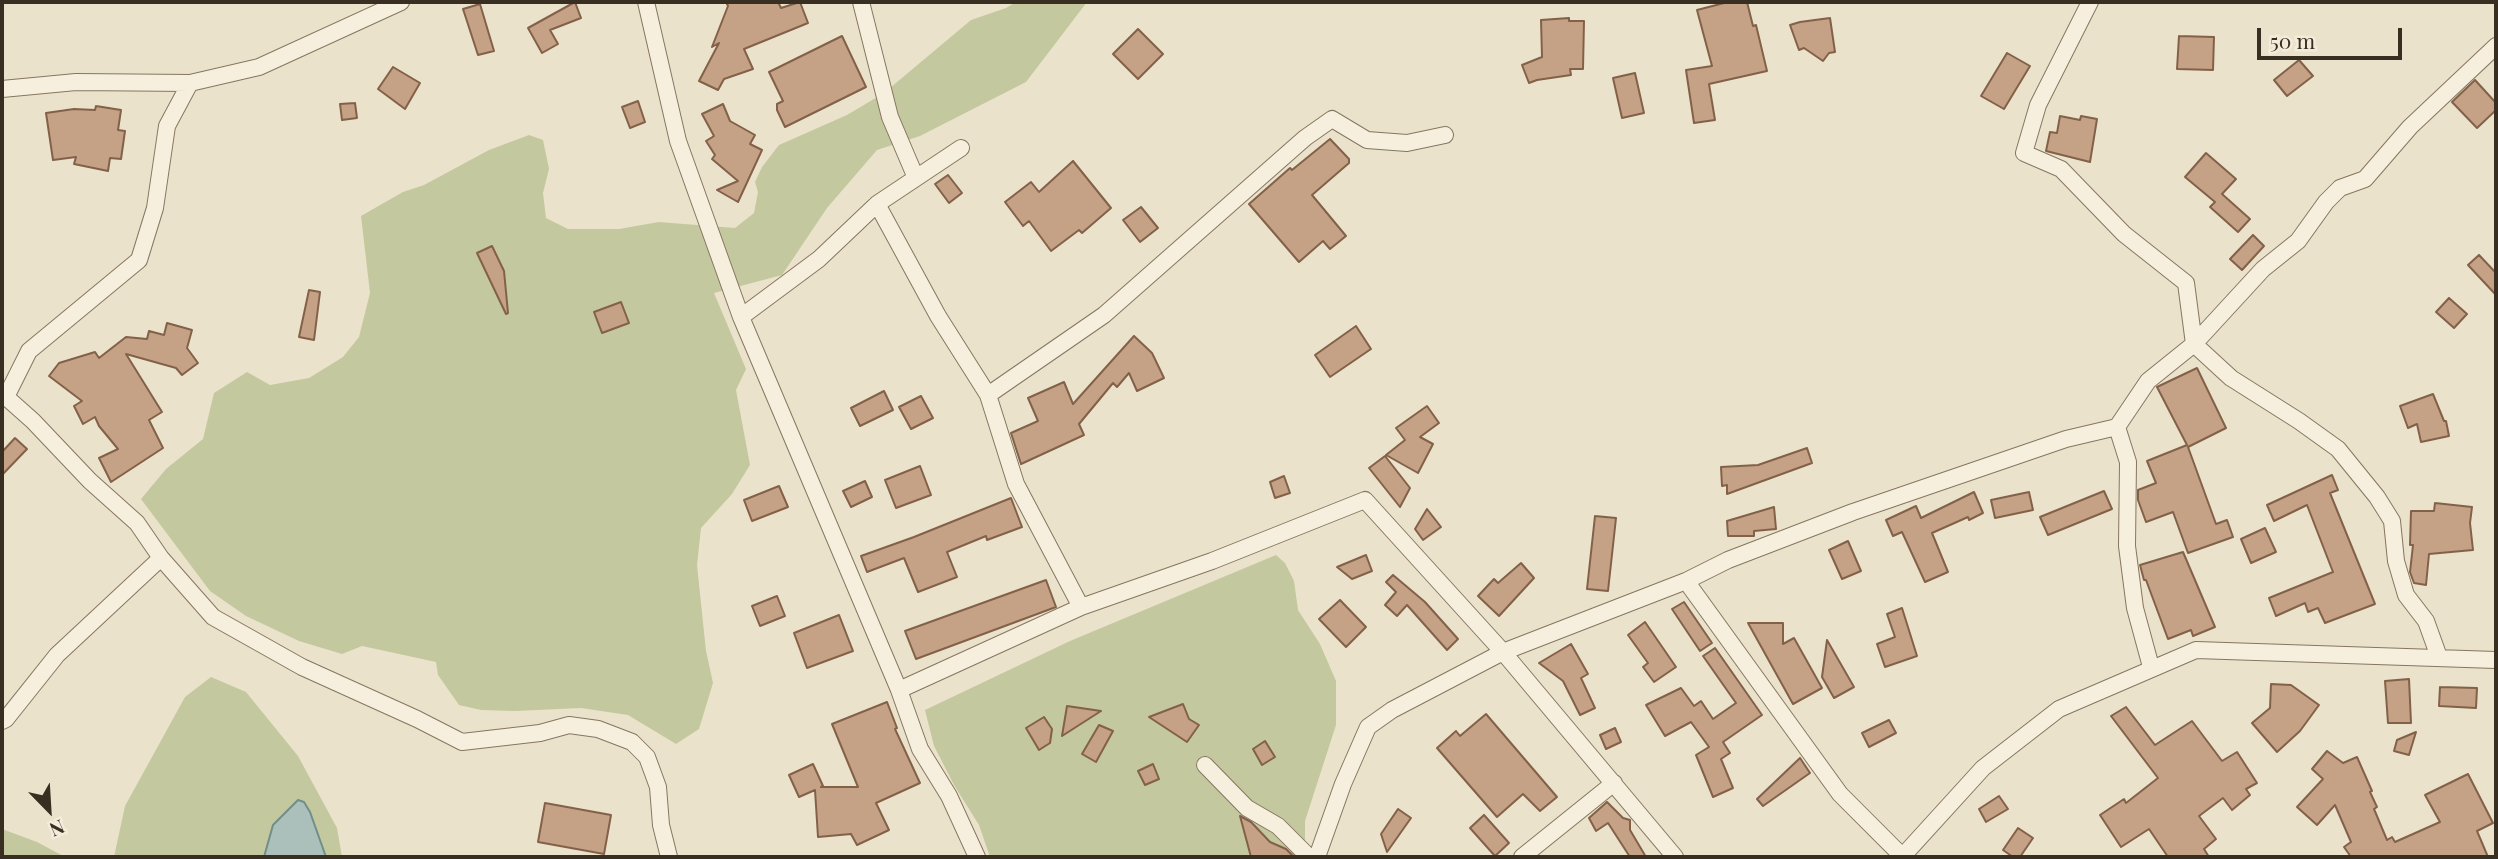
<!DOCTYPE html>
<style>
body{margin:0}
#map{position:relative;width:2498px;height:859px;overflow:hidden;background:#ebe2cb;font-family:"Playfair Display",serif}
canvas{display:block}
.frame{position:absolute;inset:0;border:4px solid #382e22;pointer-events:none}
.north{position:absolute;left:14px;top:775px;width:70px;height:70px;-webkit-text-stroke:5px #f3ecda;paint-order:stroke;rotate:156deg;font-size:19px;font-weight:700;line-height:28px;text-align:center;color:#382e22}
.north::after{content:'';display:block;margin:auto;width:24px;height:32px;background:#382e22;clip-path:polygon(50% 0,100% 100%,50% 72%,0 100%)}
.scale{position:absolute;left:2257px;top:28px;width:145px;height:32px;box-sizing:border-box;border:4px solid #382e22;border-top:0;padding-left:9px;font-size:21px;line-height:24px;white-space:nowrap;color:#382e22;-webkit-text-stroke:5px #f3ecda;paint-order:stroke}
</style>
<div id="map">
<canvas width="2498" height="859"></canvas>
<div class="frame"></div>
<div class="north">N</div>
<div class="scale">50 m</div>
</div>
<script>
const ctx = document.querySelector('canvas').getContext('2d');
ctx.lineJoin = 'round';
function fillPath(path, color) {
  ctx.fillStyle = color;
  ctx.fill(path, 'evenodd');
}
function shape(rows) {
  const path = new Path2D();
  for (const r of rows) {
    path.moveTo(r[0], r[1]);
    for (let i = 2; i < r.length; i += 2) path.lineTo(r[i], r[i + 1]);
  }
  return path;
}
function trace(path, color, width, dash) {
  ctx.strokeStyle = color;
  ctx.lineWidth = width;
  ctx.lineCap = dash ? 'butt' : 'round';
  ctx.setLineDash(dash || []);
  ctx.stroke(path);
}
fillPath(shape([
 [1016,2,1087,2,1026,82,920,136,877,150,827,208,782,275,714,293,746,369,736,390,750,465,732,494,701,528,697,565,706,651,713,683,699,729,676,744,628,715,581,708,515,711,481,710,459,705,438,675,436,662,362,646,342,654,299,641,246,616,210,591,141,499,166,469,203,439,214,393,247,372,270,385,309,378,343,357,359,337,370,293,361,216,403,192,424,185,489,150,529,135,543,140,549,169,543,193,546,218,568,229,619,229,659,222,735,228,754,213,758,192,755,182,762,167,779,145,847,115,884,93,971,20,1006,8],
 [1276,555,1285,563,1294,581,1298,610,1320,644,1336,681,1336,725,1305,821,1305,857,990,857,979,825,954,785,934,746,925,710,1070,641],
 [211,677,246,692,298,756,337,828,342,857,114,857,125,806,185,697],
 [2,829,37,842,65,857,2,857]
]), '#c3c89f');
const water = shape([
 [298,800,304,802,310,812,326,857,264,857,273,825,298,800]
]);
fillPath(water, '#abc0ba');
trace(water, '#728e88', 2);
const building = shape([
 [575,2,581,18,550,30,558,44,542,53,528,28,575,2],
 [726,2,778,2,781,8,800,2,808,23,744,49,753,69,724,79,718,90,699,81,719,43,712,47,728,6,726,2],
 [1728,2,1747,2,1753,26,1756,25,1767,71,1709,84,1715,120,1694,123,1686,70,1712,66,1697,10,1728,2],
 [480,4,494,51,478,55,463,9,480,4],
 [1569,18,1569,21,1584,21,1583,69,1570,69,1571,75,1537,80,1529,83,1522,65,1542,57,1541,20,1569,18],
 [1830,18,1835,52,1829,53,1823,61,1804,48,1799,50,1790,25,1800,22,1830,18],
 [1138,29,1163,54,1138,79,1113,54,1138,29],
 [842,36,866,87,785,127,777,110,777,104,783,101,769,72,842,36],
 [2179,36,2214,37,2213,70,2177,69,2179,36],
 [2007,53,2030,66,2004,109,1981,96,2007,53],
 [2299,60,2313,76,2287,96,2274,80,2299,60],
 [393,67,420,83,405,109,378,89,393,67],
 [1635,73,1644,113,1622,118,1613,78,1635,73],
 [2475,80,2496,103,2496,110,2477,128,2452,102,2475,80],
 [638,101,645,122,630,128,622,107,638,101],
 [355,103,357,118,342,120,340,104,355,103],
 [723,104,730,121,755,135,750,144,762,150,738,202,717,190,738,181,712,159,715,155,706,141,714,136,702,114,723,104],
 [96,106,121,110,118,130,125,131,121,159,110,158,108,171,74,164,76,157,53,160,46,113,74,109,95,110,96,106],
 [2060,116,2080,120,2081,116,2097,119,2090,162,2046,151,2050,132,2057,133,2060,116],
 [1330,139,1349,159,1349,163,1312,195,1346,236,1330,249,1323,241,1299,262,1249,204,1290,168,1292,170,1330,139],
 [2206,153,2236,179,2222,194,2250,219,2238,232,2210,207,2215,202,2185,177,2206,153],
 [1073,161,1111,208,1082,233,1079,230,1051,251,1029,221,1023,226,1005,202,1031,182,1039,192,1073,161],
 [948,175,962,193,949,203,935,184,948,175],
 [1141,207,1158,228,1140,242,1123,220,1141,207],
 [2253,235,2264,246,2242,270,2230,259,2253,235],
 [492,246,504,271,508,313,506,314,477,253,492,246],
 [2479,255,2496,273,2496,295,2468,265,2479,255],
 [309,290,320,292,314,340,299,337,309,290],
 [2449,298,2467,314,2454,328,2436,312,2449,298],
 [621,302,629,323,602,333,594,312,621,302],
 [167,323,192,330,187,348,198,363,182,375,176,368,126,354,162,412,149,420,163,448,111,482,99,458,118,449,99,426,95,417,83,424,74,406,82,401,49,376,59,363,95,352,99,358,126,337,147,339,149,331,164,335,167,323],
 [1356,326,1371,349,1330,377,1315,355,1356,326],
 [1134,336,1152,353,1164,378,1137,391,1129,373,1117,387,1113,383,1079,424,1084,435,1021,464,1011,433,1038,421,1028,398,1064,382,1073,404,1134,336],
 [2197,368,2226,428,2188,447,2216,524,2227,520,2233,537,2188,553,2173,512,2146,522,2138,500,2138,490,2156,483,2147,461,2187,445,2157,387,2197,368],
 [884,391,893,410,860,426,851,408,884,391],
 [2433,394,2444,421,2446,421,2449,436,2421,442,2417,424,2408,428,2400,406,2433,394],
 [921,396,933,418,911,429,899,407,921,396],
 [1427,406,1439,423,1420,437,1433,444,1418,473,1386,455,1405,440,1396,428,1427,406],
 [15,438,27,449,2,475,2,452,15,438],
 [1807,448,1812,463,1727,494,1727,485,1722,486,1721,467,1758,465,1807,448],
 [1385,456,1410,488,1400,507,1369,468,1385,456],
 [920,466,931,495,896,508,885,480,920,466],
 [2332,475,2338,490,2330,493,2375,604,2325,623,2318,608,2308,612,2305,603,2276,616,2269,598,2333,572,2307,505,2274,521,2267,505,2332,475],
 [1284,476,1290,493,1275,498,1270,482,1284,476],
 [865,481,872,497,851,507,843,491,865,481],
 [779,486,788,507,752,521,744,500,779,486],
 [2104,491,2112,509,2048,535,2040,517,2104,491],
 [1974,492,1983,513,1969,520,1968,517,1932,533,1948,572,1925,582,1902,532,1893,536,1886,520,1916,506,1921,518,1974,492],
 [2029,492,2033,510,1995,518,1991,500,2029,492],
 [1011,498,1022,527,987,540,986,536,947,552,957,577,918,592,904,558,867,572,861,556,914,537,1011,498],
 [2435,503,2472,507,2470,523,2473,550,2429,554,2426,585,2414,583,2410,572,2413,545,2410,545,2411,511,2434,511,2435,503],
 [1774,507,1776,529,1754,531,1754,536,1728,536,1727,521,1774,507],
 [1427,509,1441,527,1423,540,1415,529,1427,509],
 [1595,516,1616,518,1608,591,1587,589,1595,516],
 [2265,528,2276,552,2251,563,2241,539,2265,528],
 [1848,541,1861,571,1842,579,1829,550,1848,541],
 [2183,552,2215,627,2193,636,2191,630,2168,639,2146,580,2144,580,2140,565,2183,552],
 [1366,555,1372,571,1352,579,1337,567,1366,555],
 [1521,563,1534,578,1499,616,1478,596,1494,579,1498,583,1521,563],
 [1393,575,1425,602,1458,639,1447,650,1407,605,1397,616,1385,605,1396,592,1386,582,1393,575],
 [1046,580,1056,607,916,659,905,631,1046,580],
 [777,596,785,616,760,626,752,606,777,596],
 [1340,600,1366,627,1346,647,1319,619,1340,600],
 [1684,602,1712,643,1700,651,1672,609,1684,602],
 [1902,608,1917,656,1885,667,1877,644,1895,637,1887,614,1902,608],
 [839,615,853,651,807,668,794,633,839,615],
 [1645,622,1676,667,1654,682,1643,667,1648,663,1628,635,1645,622],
 [1748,623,1783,623,1783,644,1794,638,1822,688,1793,704,1748,623],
 [1827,640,1854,687,1834,698,1822,677,1827,640],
 [1571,644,1588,674,1581,678,1595,708,1580,715,1563,681,1539,663,1571,644],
 [1715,648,1762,715,1723,742,1730,753,1721,759,1733,788,1713,797,1696,755,1709,747,1691,722,1665,736,1646,705,1681,688,1694,706,1701,701,1713,719,1736,703,1703,656,1715,648],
 [2409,679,2411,723,2388,723,2385,681,2409,679],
 [2271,684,2291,685,2319,705,2300,731,2277,752,2252,723,2270,708,2271,684],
 [2440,687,2477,688,2476,708,2439,706,2440,687],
 [887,702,897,728,895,729,920,783,876,803,889,830,857,845,851,834,818,837,815,790,799,797,789,775,813,764,823,786,821,787,858,787,832,724,887,702],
 [1183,704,1189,719,1199,725,1187,742,1149,717,1183,704],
 [1067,706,1101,711,1062,736,1067,706],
 [2126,707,2155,745,2192,721,2222,761,2237,752,2257,783,2246,789,2250,795,2232,810,2223,798,2199,816,2216,839,2204,849,2209,857,2168,857,2149,829,2121,847,2100,815,2124,799,2126,803,2158,778,2111,716,2126,707],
 [1486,714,1557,797,1540,811,1523,794,1497,817,1437,748,1456,731,1460,736,1486,714],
 [1044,717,1052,729,1050,743,1039,750,1026,728,1044,717],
 [1889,720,1896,733,1869,747,1862,733,1889,720],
 [1099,725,1113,731,1096,762,1082,754,1099,725],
 [1615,728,1621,742,1606,749,1600,735,1615,728],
 [2416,732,2409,755,2394,751,2397,740,2416,732],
 [1265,741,1275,757,1262,765,1253,749,1265,741],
 [2327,751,2343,763,2357,757,2372,791,2370,792,2377,807,2374,809,2387,840,2392,837,2395,842,2440,822,2425,795,2468,774,2493,823,2477,831,2488,857,2351,857,2344,847,2351,842,2335,805,2317,825,2297,807,2323,779,2312,769,2327,751],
 [1800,758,1810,773,1763,806,1757,799,1800,758],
 [1153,764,1159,779,1145,785,1138,771,1153,764],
 [1999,796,2008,809,1986,822,1979,809,1999,796],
 [1607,802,1623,818,1630,820,1630,830,1646,857,1630,857,1608,823,1596,831,1589,818,1607,802],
 [545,803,611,815,604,854,538,842,545,803],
 [1398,809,1411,818,1387,852,1381,834,1398,809],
 [1484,815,1509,843,1495,856,1470,828,1484,815],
 [1240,816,1251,822,1270,842,1286,849,1294,857,1251,857,1240,816],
 [2018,828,2033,838,2020,857,2013,857,2003,850,2018,828]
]);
fillPath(building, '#c5a185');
trace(building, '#836149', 2);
const minor = shape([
 [646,2,678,141,741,317,899,690,920,749,949,796,977,857],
 [861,2,890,117,916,178],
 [2090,2,2038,105,2024,153,2061,169,2124,234,2186,283,2194,344,2231,378,2299,421,2338,449,2377,497,2392,521,2396,561,2406,595,2426,621,2439,657],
 [2,89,76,82,190,83,259,67,401,2],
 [877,204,938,316,988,395,1016,484,1081,607],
 [741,317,819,259,877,204,961,148],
 [988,395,1104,315,1305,138,1332,119,1367,140,1407,143,1445,135],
 [6,397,33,421,90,481,137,523,161,558,213,617,302,667,417,719,462,742,540,733,569,725,598,729,632,742,647,757,658,787,661,825,669,857],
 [2,398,6,397,29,351,139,260,155,208,167,126,190,83],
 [2117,427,2128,462,2127,546,2135,608,2151,667],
 [1686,581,1840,794,1902,856],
 [899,690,1081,607,1212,561,1365,500,1503,652,1675,857],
 [2,721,6,719,57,655,161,558],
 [1205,765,1247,808,1278,826,1309,857],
 [1317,857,1343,784,1368,727,1392,710,1503,652,1686,581,1728,560,1853,512,2066,439,2117,427,2148,381,2194,344,2263,269,2298,241,2326,202,2340,188,2365,179,2410,127,2496,46],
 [1522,857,1614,783],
 [1902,857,1983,768,2059,709,2196,650,2496,660]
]);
trace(minor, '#867660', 18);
trace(minor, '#f6efdd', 16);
</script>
